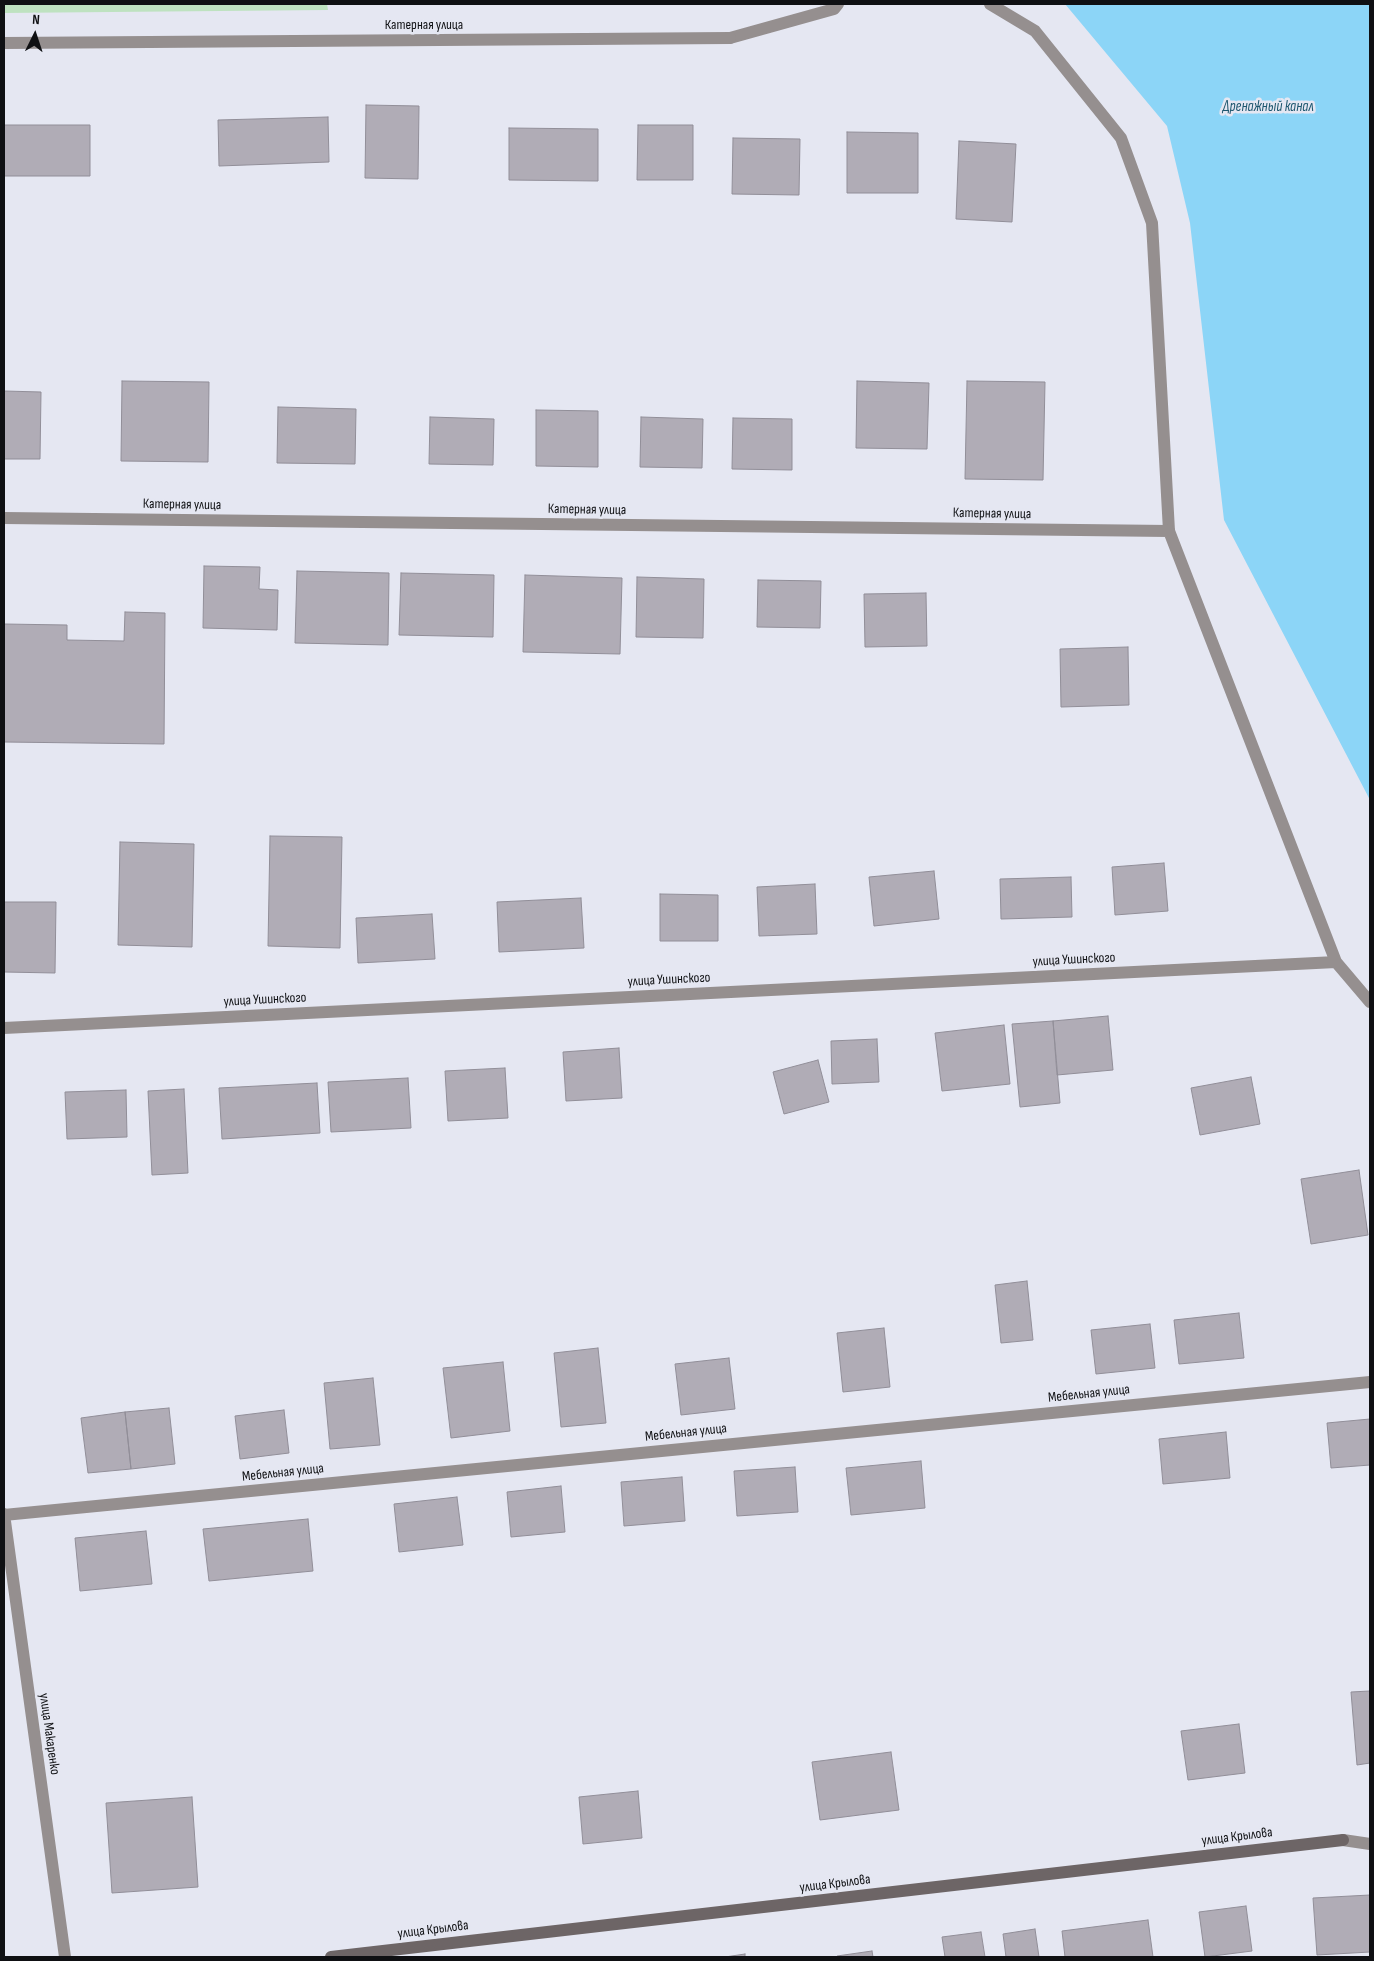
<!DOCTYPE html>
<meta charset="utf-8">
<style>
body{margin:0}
#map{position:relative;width:1374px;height:1961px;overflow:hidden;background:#e5e7f2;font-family:"Sofia Sans Condensed",sans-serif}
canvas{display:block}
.frame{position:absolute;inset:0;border:5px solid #0f1013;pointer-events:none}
.north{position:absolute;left:10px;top:10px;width:50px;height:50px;-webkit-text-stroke:4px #e5e7f2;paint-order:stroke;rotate:4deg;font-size:14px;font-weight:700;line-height:20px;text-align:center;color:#0f1013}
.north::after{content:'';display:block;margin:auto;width:18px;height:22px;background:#0f1013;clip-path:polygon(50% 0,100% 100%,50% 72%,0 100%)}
</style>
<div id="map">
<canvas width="1374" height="1961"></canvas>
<div class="frame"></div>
<div class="north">N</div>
</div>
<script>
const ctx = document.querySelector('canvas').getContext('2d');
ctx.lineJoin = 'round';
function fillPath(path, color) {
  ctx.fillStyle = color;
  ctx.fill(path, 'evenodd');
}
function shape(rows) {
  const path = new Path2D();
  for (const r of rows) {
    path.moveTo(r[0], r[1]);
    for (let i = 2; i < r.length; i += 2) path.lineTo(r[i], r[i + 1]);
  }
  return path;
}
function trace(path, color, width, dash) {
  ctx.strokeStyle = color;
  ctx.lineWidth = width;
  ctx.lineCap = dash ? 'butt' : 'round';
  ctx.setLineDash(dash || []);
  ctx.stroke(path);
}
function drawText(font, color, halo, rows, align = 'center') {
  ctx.font = font + ' "Sofia Sans Condensed",sans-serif';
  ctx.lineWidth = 5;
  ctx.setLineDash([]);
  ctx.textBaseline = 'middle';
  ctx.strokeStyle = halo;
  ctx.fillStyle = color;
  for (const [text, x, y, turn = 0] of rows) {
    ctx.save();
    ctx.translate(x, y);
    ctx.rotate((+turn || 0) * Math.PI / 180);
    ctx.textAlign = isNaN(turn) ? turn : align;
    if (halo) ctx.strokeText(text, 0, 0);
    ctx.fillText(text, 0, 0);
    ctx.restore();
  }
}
fillPath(shape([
 [4,4,327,4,328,10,4,13]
]), '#bee2c0');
fillPath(shape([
 [1065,4,1370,4,1370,800,1224,520,1190,223,1167,126]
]), '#8cd5f7');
const building = shape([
 [366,105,419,106,418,179,365,178,366,105],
 [328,117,329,162,219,166,218,120,328,117],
 [4,125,90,125,90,176,4,176,4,125],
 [638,125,693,125,693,180,637,180,638,125],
 [509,128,598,129,598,181,509,180,509,128],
 [847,132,918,133,918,193,847,193,847,132],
 [733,138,800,139,799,195,732,194,733,138],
 [959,141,1016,144,1012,222,956,219,959,141],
 [122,381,209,382,208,462,121,461,122,381],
 [857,381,929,383,927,449,856,448,857,381],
 [967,381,1045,382,1043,480,965,479,967,381],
 [4,391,41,392,40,459,4,459,4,391],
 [278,407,356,409,355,464,277,463,278,407],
 [536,410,598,411,598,467,536,466,536,410],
 [430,417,494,419,493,465,429,464,430,417],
 [641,417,703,419,702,468,640,467,641,417],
 [733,418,792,419,792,470,732,469,733,418],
 [204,566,260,567,259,589,278,590,277,630,203,628,204,566],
 [297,571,389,573,388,645,295,643,297,571],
 [401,573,494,575,493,637,399,635,401,573],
 [525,575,622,578,620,654,523,652,525,575],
 [637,577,704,579,703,638,636,637,637,577],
 [758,580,821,581,820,628,757,627,758,580],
 [926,593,927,646,865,647,864,594,926,593],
 [125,612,165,613,164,744,4,742,4,624,67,625,67,640,124,641,125,612],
 [1128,647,1129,705,1061,707,1060,649,1128,647],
 [270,836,342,837,340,948,268,946,270,836],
 [120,842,194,844,192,947,118,945,120,842],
 [1164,863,1168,911,1115,915,1112,867,1164,863],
 [934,871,939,919,874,926,869,877,934,871],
 [1071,877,1072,917,1001,919,1000,879,1071,877],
 [815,884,817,934,759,936,757,887,815,884],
 [660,894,718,895,718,941,660,941,660,894],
 [581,898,584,948,499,952,497,902,581,898],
 [4,902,56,902,55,973,4,972,4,902],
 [432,914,435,959,358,963,356,918,432,914],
 [1108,1016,1113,1070,1057,1075,1053,1021,1108,1016],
 [1053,1021,1060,1103,1020,1107,1012,1024,1053,1021],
 [1004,1025,1010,1084,942,1091,935,1033,1004,1025],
 [877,1039,879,1082,832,1084,831,1041,877,1039],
 [619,1048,622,1098,566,1101,563,1052,619,1048],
 [818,1060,829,1102,784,1114,773,1072,818,1060],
 [505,1068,508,1118,448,1121,445,1071,505,1068],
 [1251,1077,1260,1124,1200,1135,1191,1088,1251,1077],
 [408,1078,411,1128,331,1132,328,1082,408,1078],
 [317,1083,320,1133,222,1139,219,1088,317,1083],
 [184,1089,188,1173,152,1175,148,1091,184,1089],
 [126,1090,127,1137,67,1139,65,1092,126,1090],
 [1359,1170,1368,1235,1311,1244,1301,1179,1359,1170],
 [1027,1281,1033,1340,1001,1343,995,1285,1027,1281],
 [1239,1313,1244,1358,1179,1364,1174,1320,1239,1313],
 [1150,1324,1155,1368,1096,1374,1091,1330,1150,1324],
 [884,1328,890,1387,843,1392,837,1333,884,1328],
 [598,1348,606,1423,561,1427,554,1353,598,1348],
 [729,1358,735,1409,681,1415,675,1364,729,1358],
 [503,1362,510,1431,451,1438,443,1368,503,1362],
 [373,1378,380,1445,330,1449,324,1383,373,1378],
 [169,1408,175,1464,131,1469,125,1412,169,1408],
 [284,1410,289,1453,240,1459,235,1416,284,1410],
 [125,1412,131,1469,88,1473,81,1418,125,1412],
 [1370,1419,1370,1465,1331,1468,1327,1423,1370,1419],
 [1226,1432,1230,1478,1163,1484,1159,1439,1226,1432],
 [921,1461,925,1508,851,1515,846,1468,921,1461],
 [795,1467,798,1512,737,1516,734,1471,795,1467],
 [682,1477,685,1521,624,1526,621,1482,682,1477],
 [561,1486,565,1532,511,1537,507,1492,561,1486],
 [457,1497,463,1545,399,1552,394,1504,457,1497],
 [308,1519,313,1571,209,1581,203,1529,308,1519],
 [146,1531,152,1584,80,1591,75,1538,146,1531],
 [1370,1691,1370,1763,1357,1765,1351,1692,1370,1691],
 [1239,1724,1245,1773,1188,1780,1181,1731,1239,1724],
 [891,1752,899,1810,820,1820,812,1762,891,1752],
 [638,1791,642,1838,583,1844,579,1797,638,1791],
 [192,1797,198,1887,112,1893,106,1803,192,1797],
 [1370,1895,1370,1952,1317,1955,1313,1898,1370,1895],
 [1246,1906,1252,1951,1205,1957,1199,1912,1246,1906],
 [1148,1920,1153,1957,1065,1957,1062,1931,1148,1920],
 [1035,1929,1039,1957,1006,1957,1003,1934,1035,1929],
 [981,1932,985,1957,945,1957,942,1937,981,1932],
 [872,1951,873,1957,837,1957,837,1956,872,1951],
 [745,1954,745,1957,725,1957,745,1954]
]);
fillPath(building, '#b0acb6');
trace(building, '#918e98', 1);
trace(shape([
 [990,4,1035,31,1121,138,1152,223,1169,531],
 [730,38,834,9,838,4]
]), '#958f8f', 12);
trace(shape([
 [4,43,730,38],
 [4,518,1169,531,1336,962,1370,1002],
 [4,1028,1336,962],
 [4,1514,65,1957],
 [4,1515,1370,1382],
 [1343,1840,1370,1844]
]), '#958f8f', 12);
trace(shape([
 [331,1957,1343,1840]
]), '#6d6566', 12);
drawText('14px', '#0f1013', '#e5e7f2', [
 ["Катерная улица",424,25],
 ["Катерная улица",182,505,1],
 ["Катерная улица",587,510,1],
 ["Катерная улица",992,514,1],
 ["улица Ушинского",1074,960,-3],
 ["улица Ушинского",669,980,-3],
 ["улица Ушинского",265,1000,-3],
 ["Мебельная улица",1089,1394,-6],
 ["Мебельная улица",686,1433,-6],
 ["Мебельная улица",283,1473,-6],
 ["улица Макаренко",49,1734,82],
 ["улица Крылова",1237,1837,-7],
 ["улица Крылова",835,1884,-7],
 ["улица Крылова",433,1930,-7]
]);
drawText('italic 15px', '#1e576f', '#e5e7f2', [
 ["Дренажный канал",1268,107]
]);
</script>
